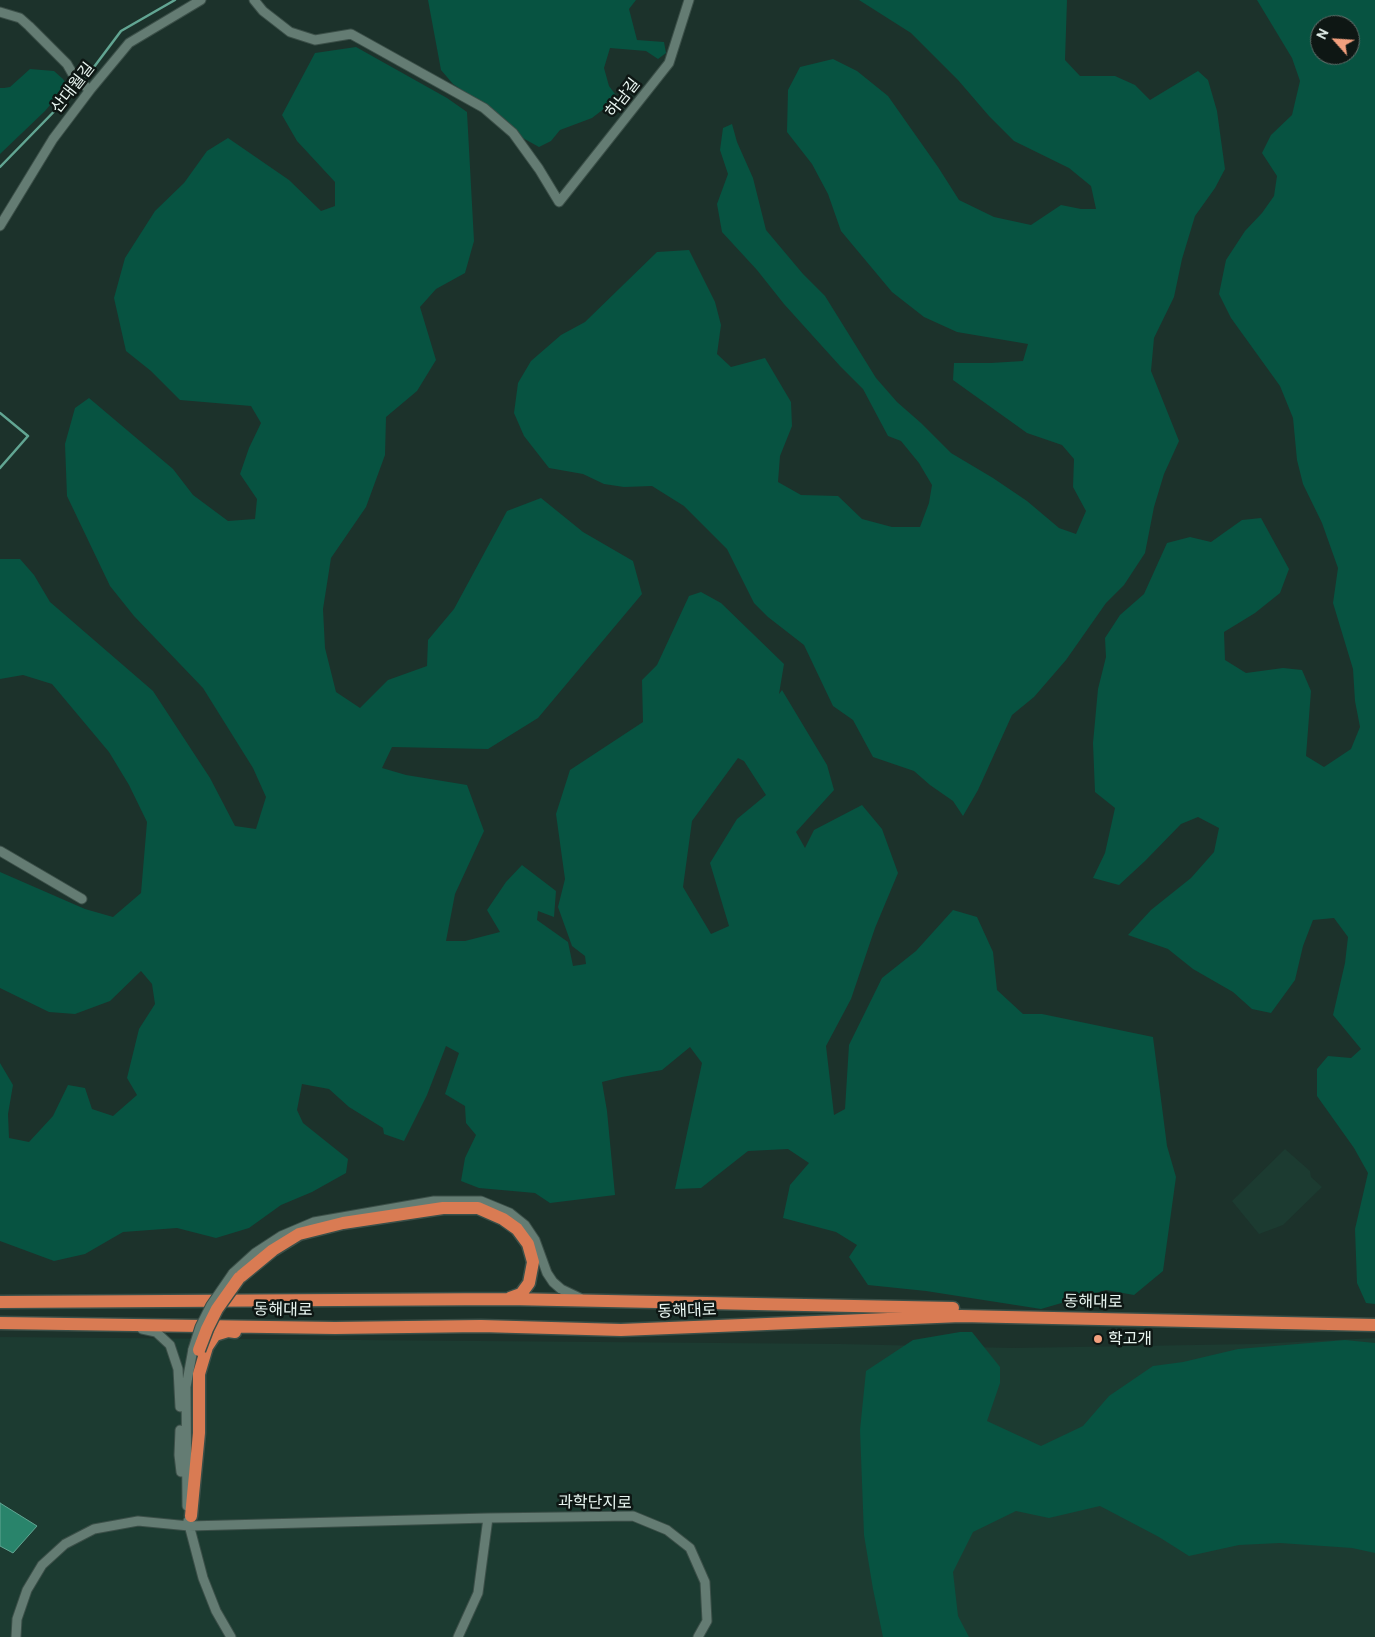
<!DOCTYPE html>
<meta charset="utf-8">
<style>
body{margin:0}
#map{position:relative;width:1375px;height:1637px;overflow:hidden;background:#1c322b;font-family:Cabin,sans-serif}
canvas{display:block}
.north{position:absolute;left:1310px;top:15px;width:50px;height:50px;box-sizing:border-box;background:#0e1714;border:1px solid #65706c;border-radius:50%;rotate:296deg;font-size:14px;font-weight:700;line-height:20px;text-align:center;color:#e8f5f0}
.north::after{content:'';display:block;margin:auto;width:18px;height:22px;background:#f2a07e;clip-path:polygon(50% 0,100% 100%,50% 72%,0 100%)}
</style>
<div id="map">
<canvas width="1375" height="1637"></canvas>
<div class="north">N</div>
</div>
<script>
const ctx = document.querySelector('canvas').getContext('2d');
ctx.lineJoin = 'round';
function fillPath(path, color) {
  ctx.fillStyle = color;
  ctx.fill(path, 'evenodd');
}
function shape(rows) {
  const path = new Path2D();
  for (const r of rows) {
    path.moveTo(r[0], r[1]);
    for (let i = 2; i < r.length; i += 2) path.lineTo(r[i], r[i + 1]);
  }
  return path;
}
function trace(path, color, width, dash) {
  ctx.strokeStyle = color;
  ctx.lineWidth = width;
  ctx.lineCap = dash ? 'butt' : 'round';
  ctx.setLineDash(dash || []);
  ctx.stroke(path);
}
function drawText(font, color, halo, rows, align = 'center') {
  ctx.font = font + ' Cabin,"Noto Sans KR",sans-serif';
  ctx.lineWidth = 5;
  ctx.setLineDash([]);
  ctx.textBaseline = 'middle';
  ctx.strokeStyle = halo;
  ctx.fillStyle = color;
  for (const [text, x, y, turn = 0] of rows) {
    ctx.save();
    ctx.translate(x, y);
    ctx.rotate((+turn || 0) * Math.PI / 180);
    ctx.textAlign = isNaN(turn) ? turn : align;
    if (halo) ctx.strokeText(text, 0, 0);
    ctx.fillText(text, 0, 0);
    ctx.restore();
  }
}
fillPath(shape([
 [1285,1149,1310,1171,1311,1177,1322,1187,1283,1225,1259,1234,1232,1201],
 [0,1337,841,1344,1014,1348,1255,1344,1375,1338,1375,1637,0,1637]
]), '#1c3b31');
fillPath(shape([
 [428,0,636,0,629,9,637,40,664,42,666,53,658,59,646,51,610,48,604,68,609,86,618,98,592,118,560,130,551,141,539,147,521,137,505,119,453,84,441,70],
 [859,0,1067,0,1065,60,1080,76,1115,76,1135,85,1150,100,1198,71,1208,80,1217,111,1225,169,1215,188,1195,216,1182,259,1174,297,1154,338,1151,371,1179,441,1164,474,1154,507,1145,553,1124,585,1106,603,1066,660,1034,697,1012,715,978,790,963,816,953,801,930,785,914,771,873,757,853,720,833,706,804,645,768,617,754,603,727,549,684,506,652,486,624,487,604,484,583,474,549,468,524,436,514,413,518,383,531,361,561,335,585,322,657,252,689,250,715,302,721,325,717,354,731,367,765,358,791,402,792,426,780,456,778,482,801,495,838,496,862,519,892,527,920,527,929,503,932,485,919,463,901,441,888,436,863,389,840,366,784,304,757,270,722,232,717,204,728,174,720,150,723,128,732,124,737,142,753,178,766,230,803,274,825,296,876,378,897,402,921,423,951,453,993,478,1027,501,1059,528,1076,534,1086,511,1073,487,1074,459,1062,445,1027,433,953,380,954,363,991,363,1023,361,1028,344,957,332,924,317,892,292,841,231,828,194,812,164,787,132,788,90,800,67,833,59,857,71,888,96,938,167,959,200,994,217,1031,225,1061,205,1081,209,1096,209,1091,186,1069,168,1014,141,989,116,958,80,911,33],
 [1257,0,1375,0,1375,1304,1366,1303,1357,1283,1355,1229,1368,1173,1354,1148,1317,1096,1317,1069,1328,1056,1351,1058,1361,1049,1333,1015,1345,963,1348,937,1334,918,1313,920,1303,946,1295,980,1271,1013,1252,1009,1233,992,1193,969,1168,949,1128,935,1151,910,1191,878,1214,852,1219,828,1198,817,1181,824,1145,861,1119,885,1093,878,1105,853,1115,808,1095,792,1093,743,1098,689,1106,657,1105,638,1120,615,1144,594,1167,543,1190,537,1211,542,1242,520,1261,518,1289,569,1280,593,1255,613,1224,632,1225,660,1246,673,1283,668,1302,670,1311,691,1306,756,1324,767,1351,749,1360,727,1355,701,1353,669,1333,603,1338,568,1322,523,1303,484,1297,460,1293,418,1280,386,1231,318,1219,294,1226,260,1245,231,1262,213,1274,196,1277,176,1262,153,1271,135,1292,115,1300,81,1292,58],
 [1320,25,1350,25,1350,55,1320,55],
 [356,47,447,98,467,112,474,241,465,273,436,289,420,307,436,360,417,391,386,417,385,455,366,507,331,558,323,609,325,648,336,692,360,708,388,680,427,666,428,640,454,609,507,511,541,498,583,532,633,561,642,594,538,718,488,749,392,747,382,768,406,775,467,785,484,831,455,894,446,941,465,941,500,932,487,910,506,882,522,865,556,891,554,917,538,911,537,920,568,942,573,966,586,964,585,956,572,946,558,907,565,879,556,814,570,770,643,722,642,680,657,665,689,596,701,592,721,603,784,664,779,694,782,690,827,765,834,790,796,832,805,848,814,830,862,805,882,829,898,873,875,928,851,999,826,1046,834,1115,845,1109,849,1045,882,978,916,951,953,910,977,917,993,952,997,990,1023,1014,1042,1014,1153,1037,1167,1146,1176,1177,1163,1271,1134,1295,1106,1290,1041,1309,926,1291,868,1285,849,1257,857,1245,836,1232,783,1218,790,1185,809,1163,788,1149,748,1151,701,1188,675,1189,702,1063,690,1047,662,1070,622,1077,602,1082,607,1111,615,1195,550,1203,535,1193,479,1188,461,1181,465,1158,476,1135,466,1123,465,1106,445,1094,459,1053,446,1046,427,1095,404,1141,384,1134,383,1128,349,1107,329,1089,302,1084,297,1110,303,1123,348,1159,346,1173,312,1192,281,1205,249,1228,216,1238,177,1228,123,1232,85,1254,54,1261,0,1241,0,1063,13,1085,8,1114,9,1138,29,1142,53,1116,68,1085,85,1088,92,1109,113,1116,137,1095,127,1078,139,1029,155,1004,152,984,141,971,110,1001,75,1014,49,1012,0,988,0,872,85,909,113,917,141,893,147,822,129,785,109,752,52,684,23,675,0,679,0,559,20,559,34,575,50,602,153,691,210,778,235,826,256,829,266,797,253,768,203,688,134,616,110,586,67,496,65,444,75,408,89,398,173,469,193,495,228,521,255,519,257,499,240,474,249,448,261,423,251,406,180,400,151,371,126,351,114,298,125,258,155,211,184,183,207,151,228,138,289,180,321,211,335,206,335,182,297,141,282,115,315,53],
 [738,758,744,761,766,795,737,819,710,863,729,926,711,934,683,887,692,821],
 [30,69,54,71,63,79,67,85,45,111,0,154,0,88,4,88,10,87],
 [960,1332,972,1332,1000,1367,1000,1383,987,1421,1041,1446,1083,1426,1109,1396,1153,1366,1183,1362,1238,1349,1345,1340,1375,1343,1375,1553,1352,1548,1280,1543,1239,1545,1189,1556,1159,1537,1100,1506,1049,1518,1016,1511,973,1532,953,1572,958,1616,969,1637,883,1637,873,1589,864,1535,860,1430,866,1371,913,1340]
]), '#075341');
const water = shape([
 [0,1503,37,1526,13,1553,0,1546,0,1503]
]);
fillPath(water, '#29846b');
trace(water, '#62a693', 1);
trace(shape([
 [85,79,121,31,175,0],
 [0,167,75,90],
 [0,413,28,436,0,468]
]), '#62a693', 2.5);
const minor = shape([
 [254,0,263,11,290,32,315,40,351,34,484,108,513,133,539,169,559,202,669,63,689,0],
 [0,12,20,18,29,26,67,64,75,78,90,90],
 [0,226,53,139,90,90,129,43,201,0],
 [0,851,82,899],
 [233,1273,255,1253,281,1236,314,1222,434,1201,481,1201,510,1213,525,1225,535,1240,547,1273,553,1282,561,1289,580,1298],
 [142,1329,156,1332,170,1345,178,1369,180,1407],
 [180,1430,179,1455,181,1472],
 [187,1506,186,1387,193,1349],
 [188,1521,203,1578,216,1611,231,1637],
 [16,1637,17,1619,27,1590,42,1565,65,1544,94,1529,138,1521,189,1526,488,1518,633,1516,667,1530,690,1548,705,1582,707,1621,698,1637],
 [458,1637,478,1593,488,1518]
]);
const highway = shape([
 [239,1278,273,1250,299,1234,343,1223,443,1208,478,1208,503,1219,517,1229,528,1244,533,1262,529,1283,521,1294,510,1298],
 [0,1302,508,1299,953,1308],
 [0,1323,335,1328,481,1326,621,1330,961,1316,1375,1325],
 [191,1516,199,1433,199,1374,207,1347,215,1335,228,1331,235,1332]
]);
trace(minor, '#3b4f48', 11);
trace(highway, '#3b4f48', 15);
trace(minor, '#647c73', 9);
trace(highway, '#d97b53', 12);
const minorBridge = shape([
 [193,1349,200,1327,211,1305,233,1273]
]);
const highwayBridge = shape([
 [199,1350,207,1329,217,1309,239,1278]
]);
trace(minorBridge, '#3b4f48', 11, []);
trace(highwayBridge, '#3b4f48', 15, []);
trace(minorBridge, '#647c73', 9);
trace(highwayBridge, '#d97b53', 12);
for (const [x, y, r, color] of [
 [1098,1339,5,"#f2a07e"]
]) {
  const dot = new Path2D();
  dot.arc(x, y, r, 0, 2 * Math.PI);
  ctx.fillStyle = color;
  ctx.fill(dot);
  trace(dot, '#0e1714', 2);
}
drawText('16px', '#e8f5f0', '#0e1714', [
 ["산대월길",73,88,-52],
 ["하남길",623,98,-52],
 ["동해대로",1093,1302,1],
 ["동해대로",283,1310,1],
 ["동해대로",687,1311,-2],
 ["과학단지로",595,1503,1]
]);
drawText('16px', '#e8f5f0', '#0e1714', [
 ["학고개",1108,1339]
], 'left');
</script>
